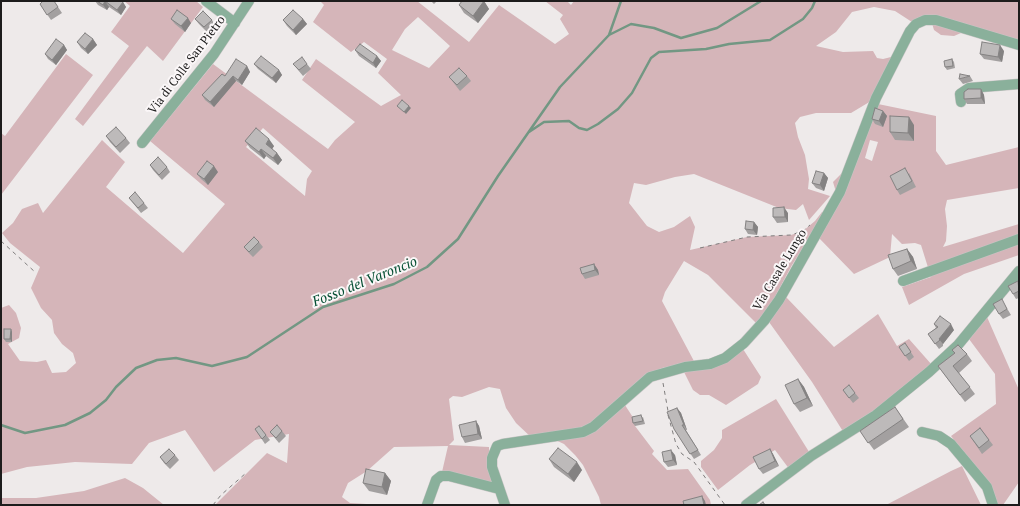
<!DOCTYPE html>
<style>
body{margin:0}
#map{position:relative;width:1020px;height:506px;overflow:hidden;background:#eeeaea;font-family:"PT Serif",serif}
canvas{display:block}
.frame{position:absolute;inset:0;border:2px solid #1d1c1c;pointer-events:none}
</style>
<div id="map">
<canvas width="1020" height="506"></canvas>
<div class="frame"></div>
</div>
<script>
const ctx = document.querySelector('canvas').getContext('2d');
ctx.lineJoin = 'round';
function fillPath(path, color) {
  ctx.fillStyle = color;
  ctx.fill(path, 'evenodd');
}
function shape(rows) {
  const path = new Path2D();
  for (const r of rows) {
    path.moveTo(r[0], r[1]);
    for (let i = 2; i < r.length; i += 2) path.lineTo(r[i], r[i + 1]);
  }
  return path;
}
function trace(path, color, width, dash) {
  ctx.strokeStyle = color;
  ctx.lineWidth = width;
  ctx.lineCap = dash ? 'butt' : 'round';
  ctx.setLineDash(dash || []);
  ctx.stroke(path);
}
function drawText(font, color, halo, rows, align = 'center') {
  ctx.font = font + ' "PT Serif",serif';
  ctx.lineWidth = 4;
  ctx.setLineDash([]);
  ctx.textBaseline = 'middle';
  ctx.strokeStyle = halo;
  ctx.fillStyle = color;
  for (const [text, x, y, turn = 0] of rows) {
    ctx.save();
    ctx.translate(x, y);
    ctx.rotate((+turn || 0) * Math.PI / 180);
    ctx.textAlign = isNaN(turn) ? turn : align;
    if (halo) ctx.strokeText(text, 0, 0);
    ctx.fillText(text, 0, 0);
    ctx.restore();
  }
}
fillPath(shape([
 [124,1,196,1,203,7,163,61,147,46,83,126,75,119,129,46,111,32,130,6],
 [320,1,417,1,469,42,499,5,555,44,569,34,560,19,563,15,545,1,567,1,571,5,574,1,1019,1,1019,45,968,30,954,36,941,35,934,30,931,20,916,24,876,98,851,113,816,113,800,117,795,123,798,137,805,155,809,179,808,189,830,196,809,220,803,204,796,210,779,208,694,174,675,177,646,185,634,183,629,203,647,226,659,232,674,227,690,216,695,227,690,250,747,237,791,235,803,231,815,221,822,212,826,212,792,265,769,308,757,324,708,275,684,261,665,292,662,301,695,363,662,368,651,373,623,402,634,419,635,426,654,451,652,454,667,470,688,469,710,500,711,505,601,505,599,497,583,465,575,455,564,444,549,437,533,439,516,423,506,408,500,389,489,387,462,397,453,396,449,399,454,440,449,445,489,447,489,470,494,483,442,472,448,446,394,447,367,471,348,483,342,497,350,503,383,505,215,505,267,453,287,463,289,434,255,440,214,472,185,430,149,443,132,464,75,462,27,467,1,474,1,308,9,305,16,313,21,328,19,338,8,344,20,361,37,362,46,360,52,373,66,372,76,363,73,353,62,344,54,333,52,320,41,308,31,288,40,267,10,243,2,233,13,223,22,209,38,203,43,213,102,140,125,162,106,187,183,253,225,204,150,141,213,64,328,149,335,140,355,122,302,80,316,59,381,106,401,95,378,73,387,59,364,42,351,52,313,22,324,5],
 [874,7,895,11,912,22,895,56,883,59,877,58,873,51,843,52,816,46,836,32,852,12],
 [418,17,450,46,429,68,392,50,405,29],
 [263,128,312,171,307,179,305,196,246,147],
 [66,54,93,75,1,195,1,133,5,136],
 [878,104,936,116,936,151,946,165,1019,147,1019,188,947,200,945,209,947,226,946,241,943,247,1019,224,1019,255,964,274,909,305,902,287,931,277,921,245,915,243,902,244,892,234,890,257,854,274,819,238,839,202,833,182,841,174,853,170],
 [870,140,878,142,872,161,865,158],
 [786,297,834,347,878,314,897,346,909,339,932,365,885,404,844,433,812,382,769,322],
 [987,317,1019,390,1019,482,1003,505,996,505,992,487,951,436,996,404,995,374,969,339],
 [743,349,761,377,758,384,726,405,709,395,700,395,693,390,684,372],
 [776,399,811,455,790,470,775,450,750,465,718,490,701,467,701,461,714,450,722,438,722,430],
 [962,466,981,505,886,505,951,471],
 [125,478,143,488,164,505,1,505,1,498,36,498,84,491]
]), '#d5b5b9');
trace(shape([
 [609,35,621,1],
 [529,132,544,122,569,121,579,128,587,130,598,124,618,109,632,93,651,58,659,52,706,49,729,44,770,40,803,19,812,8,815,1],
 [1,425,25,433,65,425,90,413,106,400,116,387,136,368,157,360,176,358,212,366,247,357,323,307,394,284,427,267,458,239,498,176,560,87,609,35,631,24,654,28,681,38,717,28,761,1]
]), '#729783', 2.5);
const minor = shape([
 [206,1,235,23],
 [961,102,960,94,969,88,1019,84],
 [142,143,214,54,249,1],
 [903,281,1019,239],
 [922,432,939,436,951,444,987,487,993,505],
 [427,505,436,480,441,476,449,476,499,489],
 [505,505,492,467,492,458,497,446,503,444,583,432,593,427,650,377,685,367,710,364,725,358,744,343,764,321,779,300,840,192,876,98,910,31,916,24,925,20,936,20,1019,45],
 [746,505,811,456,876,415,929,372,958,345,1019,271]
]);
trace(minor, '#c8c5c5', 11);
trace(shape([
 [1,241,35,272],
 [700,248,747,237,791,235,803,231,810,225],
 [663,383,668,411],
 [668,415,676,444,682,454,694,462,725,505],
 [213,505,221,495,246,473]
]), '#7f7d7d', 1, [4, 4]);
trace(minor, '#8ab09b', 10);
fillPath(shape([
 [54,1,62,13,51,20,40,4],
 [95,1,122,1,126,7,121,15,109,7,107,10,98,5],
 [431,1,437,1,434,4],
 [484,1,489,9,478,23,464,13,459,5],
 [171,19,191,23,185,32,175,24],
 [195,19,212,20,215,25,207,32,199,24],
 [303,19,307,24,296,35,287,26,283,20],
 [93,39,97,45,88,54,81,48,77,42],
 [64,45,67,50,56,65,48,59,45,54],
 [355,50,377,56,381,61,376,68,359,56],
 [1004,51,1002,62,984,59,980,54],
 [952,59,954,62,955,68,947,70,945,67],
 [254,64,279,70,282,75,276,83,258,69],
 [293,64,307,64,311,69,303,76],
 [247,66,250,72,242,85,236,81,214,107,205,100,202,95,225,76],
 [467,76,471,81,460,91,449,77],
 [970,76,973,81,963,84,959,79],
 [981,89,984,95,985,104,967,104,964,99],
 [883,111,887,116,883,127,875,124,872,119],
 [914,125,914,141,895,140,890,132],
 [106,136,126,138,130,143,120,153,110,142],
 [245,141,274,146,272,149,277,153,282,160,278,165,266,156,264,159,250,148],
 [150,165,167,167,170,172,162,180,153,170],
 [218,172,208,185,201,179,197,174],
 [824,173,828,178,824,191,816,188,812,183],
 [909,173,916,187,900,195,897,190],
 [129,198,144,203,148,208,141,213],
 [788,213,788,222,777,223,773,217],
 [754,222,758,227,757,235,748,234,745,229],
 [259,242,263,247,253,257,248,252,244,247],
 [907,249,913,257,917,269,898,276,893,269],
 [594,264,598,270,599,275,585,279,582,274],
 [1019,281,1019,298,1016,299,1013,294],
 [1005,305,1011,315,1003,319,999,314],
 [934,324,954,330,943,344,943,346,939,349,928,334,936,328],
 [11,329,12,332,12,342,6,342,4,339],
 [905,343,914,357,909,361,899,347],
 [952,350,967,354,972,361,959,373,975,394,965,402,938,366,954,353],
 [798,379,804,387,813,406,800,412,794,404],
 [843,390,855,393,859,398,853,403],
 [895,407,909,427,874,450,860,431],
 [677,408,681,413,687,430,686,430,701,455,694,459,674,429],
 [643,417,645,424,635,426,633,423],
 [476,421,479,426,482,439,465,443,462,437],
 [259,426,270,440,265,444,255,429],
 [980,428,993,445,982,454,970,436],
 [282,431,286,436,279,443,274,437,270,432],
 [770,449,773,454,779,466,763,474,759,469],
 [175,455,179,460,170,469,164,463,160,457],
 [675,455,677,465,668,467,664,462],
 [549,459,582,470,574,482,554,467],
 [385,473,391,481,387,495,369,491,363,483]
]), '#a3a0a0');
fillPath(shape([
 [105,1,109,7,107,10,103,5],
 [484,1,489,9,478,23,473,16],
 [123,2,126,7,121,15,117,10],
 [188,18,191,23,185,32,181,26],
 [303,19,307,24,296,35,293,30],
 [93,39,97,45,88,54,85,49],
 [64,45,67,50,56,65,52,60],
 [1000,45,1004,51,1002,62,998,57],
 [377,56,381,61,376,68,373,63],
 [247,66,250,72,242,85,238,80],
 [279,70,282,75,276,83,272,78],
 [233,76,236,81,214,107,210,102],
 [981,89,984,95,985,104,981,98],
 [409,106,411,108,406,114,404,112],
 [883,111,887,116,883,127,879,121],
 [909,117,914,125,914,141,908,133],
 [269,139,274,146,271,151,266,144],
 [261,149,266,156,264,159,259,152],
 [277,153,282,160,278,165,273,158],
 [214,166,218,172,208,185,204,179],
 [824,173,828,178,824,191,820,185],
 [784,207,788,213,788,222,785,217],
 [754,222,758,227,757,235,753,230],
 [907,249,913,257,917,269,911,261],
 [594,264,598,270,599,275,595,270],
 [951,324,954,330,943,344,939,339],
 [11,329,12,332,12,342,10,339],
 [798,379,804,387,813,406,807,398],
 [677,408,681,413,687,430,684,425],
 [476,421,479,426,482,439,478,434],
 [770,449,773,454,779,466,775,461],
 [671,450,675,455,677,465,673,460],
 [577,462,582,470,574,482,568,474],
 [385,473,391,481,387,495,382,487],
 [702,496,705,501,706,505,704,505]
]), '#848282');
const building = shape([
 [43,1,54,1,58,7,47,15,40,4,43,1],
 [97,1,122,1,123,2,117,10,105,1,103,5,97,1],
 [462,1,484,1,473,16,459,5,462,1],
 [177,10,188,18,181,26,171,19,177,10],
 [293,10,303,19,293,30,283,20,293,10],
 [203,11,212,20,204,27,195,19,203,11],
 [85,33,93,39,85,49,77,42,85,33],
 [56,39,64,45,52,60,45,54,56,39],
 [982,42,1000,45,998,57,980,54,982,42],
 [360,44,377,56,373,63,355,50,360,44],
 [261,56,279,70,272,78,254,64,261,56],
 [302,57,307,64,299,70,293,64,302,57],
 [236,59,247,66,238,80,233,76,210,102,202,95,222,74,225,76,236,59],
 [952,59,953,66,945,67,944,61,952,59],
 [459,68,467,76,457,85,449,77,459,68],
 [960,74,970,76,959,79,960,74],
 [968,89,981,89,981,98,964,99,964,92,968,89],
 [402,100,409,106,404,112,397,106,402,100],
 [875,108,883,111,879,121,872,119,875,108],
 [890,116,909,117,908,133,890,132,890,116],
 [116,127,126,138,116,147,106,136,116,127],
 [256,128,269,139,266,144,277,153,273,158,261,149,259,152,245,141,256,128],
 [158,157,167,167,159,175,150,165,158,157],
 [207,161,214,166,204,179,197,174,207,161],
 [905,168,912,181,897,190,890,176,905,168],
 [816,171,824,173,820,185,812,183,816,171],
 [135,192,144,203,138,208,129,198,135,192],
 [784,207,785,217,773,217,773,208,784,207],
 [746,221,754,222,753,230,745,229,746,221],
 [254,237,259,242,249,252,244,247,254,237],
 [907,249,911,261,893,269,888,255,907,249],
 [594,264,595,270,582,274,580,268,594,264],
 [1018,281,1019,291,1013,294,1008,286,1018,281],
 [1002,299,1007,309,999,314,993,304,1002,299],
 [940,316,951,324,939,339,940,340,935,344,928,334,938,327,934,324,940,316],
 [4,329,11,329,10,339,4,339,4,329],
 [905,343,911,352,905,356,899,347,905,343],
 [958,345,967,354,953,366,970,387,960,395,938,366,955,353,952,350,958,345],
 [798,379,807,398,794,404,785,385,798,379],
 [849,385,855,393,849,398,843,390,849,385],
 [895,407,903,419,868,443,860,431,895,407],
 [677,408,684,425,682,425,698,450,690,454,674,429,667,412,677,408],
 [641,415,643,421,633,423,632,417,641,415],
 [476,421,478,434,462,437,459,425,476,421],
 [277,425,282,431,276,438,270,432,277,425],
 [259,426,266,435,262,439,255,429,259,426],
 [980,428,989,440,979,448,970,436,980,428],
 [558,448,577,462,568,474,549,459,558,448],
 [169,449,175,455,166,464,160,457,169,449],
 [770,449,775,461,759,469,753,457,770,449],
 [671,450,673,460,664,462,662,452,671,450],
 [366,469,385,473,382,487,363,483,366,469],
 [702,496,704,505,684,505,683,501,702,496],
 [763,502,765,505,759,505,763,502]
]);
fillPath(building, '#bdbaba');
trace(building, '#848282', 1);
drawText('12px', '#1d1c1c', '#fbf7f8', [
 ["Via di Colle San Pietro",187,65,-53],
 ["Via Casale Lungo",780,270,-59]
]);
drawText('italic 14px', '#044e32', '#fbf7f8', [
 ["Fosso del Varoncio",365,282,-22]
]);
</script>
